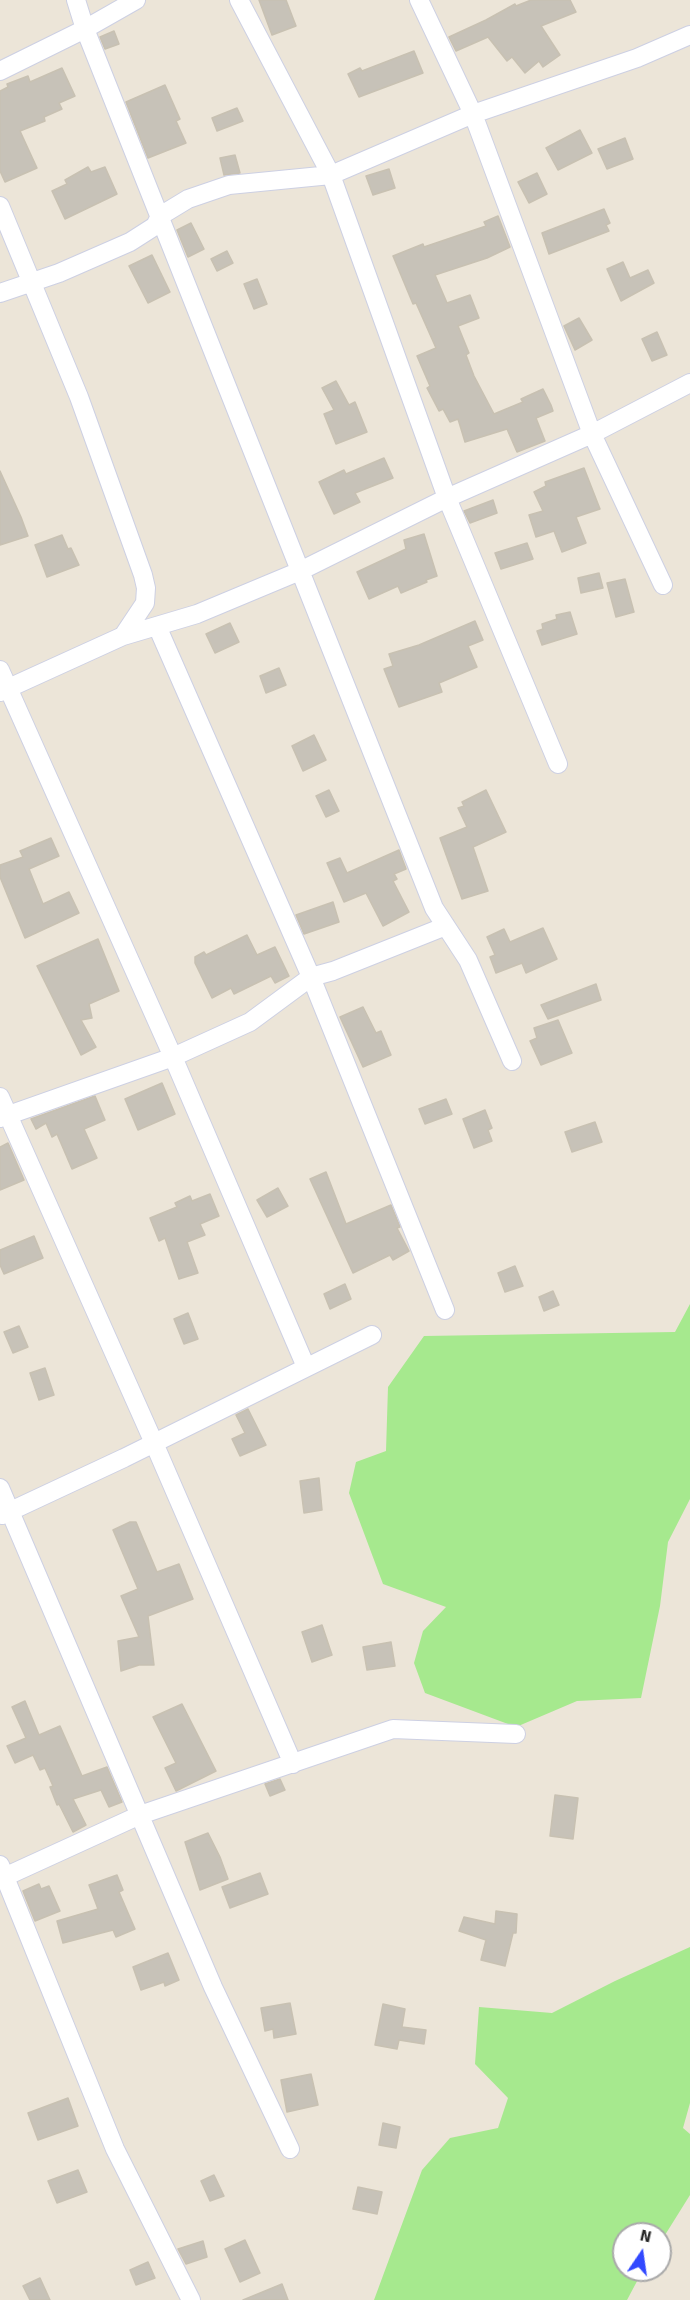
<!DOCTYPE html>
<style>
body{margin:0}
#map{position:relative;width:690px;height:2300px;overflow:hidden;background:#ece5d8;font-family:Signika,sans-serif}
canvas{display:block}
.north{position:absolute;left:612px;top:2222px;width:60px;height:60px;box-sizing:border-box;background:#fff;border:2px solid #a9a9a9;border-radius:50%;rotate:13deg;font-size:16px;font-weight:700;line-height:24px;text-align:center;color:#282828}
.north::after{content:'';display:block;margin:auto;width:21px;height:27px;background:#3249ff;clip-path:polygon(50% 0,100% 100%,50% 72%,0 100%)}
</style>
<div id="map">
<canvas width="690" height="2300"></canvas>
<div class="north">N</div>
</div>
<script>
const ctx = document.querySelector('canvas').getContext('2d');
ctx.lineJoin = 'round';
function fillPath(path, color) {
  ctx.fillStyle = color;
  ctx.fill(path, 'evenodd');
}
function shape(rows) {
  const path = new Path2D();
  for (const r of rows) {
    path.moveTo(r[0], r[1]);
    for (let i = 2; i < r.length; i += 2) path.lineTo(r[i], r[i + 1]);
  }
  return path;
}
function trace(path, color, width, dash) {
  ctx.strokeStyle = color;
  ctx.lineWidth = width;
  ctx.lineCap = dash ? 'butt' : 'round';
  ctx.setLineDash(dash || []);
  ctx.stroke(path);
}
fillPath(shape([
 [690,1304,690,1499,668,1542,660,1606,641,1698,577,1701,516,1727,425,1693,414,1663,423,1631,446,1607,383,1584,349,1493,356,1462,386,1451,388,1387,424,1336,675,1332],
 [690,1947,690,2103,683,2128,690,2134,690,2195,660,2243,660,2234,624,2234,624,2270,643,2270,627,2300,374,2300,422,2170,450,2138,498,2128,508,2098,475,2064,479,2007,552,2013,615,1981]
]), '#a6e98e');
const building = shape([
 [259,0,286,0,296,26,272,35,259,0],
 [531,0,570,0,576,12,541,26,560,55,543,67,539,61,525,73,512,57,507,61,488,37,456,51,449,37,486,20,515,4,516,6,531,0],
 [114,31,119,44,105,49,100,37,114,31],
 [414,51,423,73,359,97,348,74,360,68,362,71,414,51],
 [62,68,75,96,59,103,62,109,44,117,45,121,20,131,37,168,5,182,0,171,0,91,8,87,7,84,28,76,30,82,62,68],
 [165,85,180,119,176,121,186,143,148,158,126,102,165,85],
 [237,108,243,121,217,131,212,118,237,108],
 [580,130,592,153,558,170,546,148,580,130],
 [625,138,633,159,607,169,598,149,625,138],
 [235,155,240,173,224,175,220,158,235,155],
 [88,167,91,172,105,167,117,194,65,219,52,191,67,184,65,180,88,167],
 [389,169,395,188,373,195,366,176,389,169],
 [537,173,547,194,529,203,518,182,537,173],
 [604,209,610,223,606,225,609,231,549,254,542,233,604,209],
 [498,216,510,247,487,258,435,275,447,303,470,295,479,318,458,326,469,353,466,355,474,376,494,414,523,402,521,399,543,389,551,405,553,411,536,418,545,441,517,452,507,429,465,442,458,419,450,422,443,409,439,411,427,388,430,386,417,356,436,348,416,303,413,304,393,256,423,244,424,247,486,226,484,222,498,216],
 [191,223,204,249,188,257,177,230,191,223],
 [227,251,233,263,217,271,211,259,227,251],
 [152,255,170,292,148,303,129,266,152,255],
 [623,262,630,278,648,270,654,283,621,301,607,269,623,262],
 [257,279,267,304,254,309,244,284,257,279],
 [579,318,592,340,575,350,564,326,579,318],
 [657,332,667,355,652,361,642,339,657,332],
 [336,381,349,405,355,402,367,432,336,444,324,414,334,410,322,388,336,381],
 [384,458,393,478,355,493,360,502,334,514,319,482,344,470,346,474,384,458],
 [584,468,600,509,576,517,586,543,562,552,554,531,536,537,529,515,543,511,534,492,546,486,545,482,584,468],
 [0,471,21,517,28,536,0,545,0,471],
 [493,500,497,513,470,523,464,511,493,500],
 [424,534,437,576,426,580,427,582,401,593,398,586,369,599,357,572,406,549,404,540,424,534],
 [62,535,68,549,71,548,79,565,47,577,35,545,62,535],
 [527,543,533,559,501,569,495,553,527,543],
 [599,573,603,588,581,593,578,578,599,573],
 [625,579,634,612,616,617,607,583,625,579],
 [570,612,577,634,542,645,537,631,543,629,542,624,557,619,556,615,570,612],
 [475,621,483,640,468,646,477,667,439,683,442,692,399,707,384,669,393,666,389,654,419,645,475,621],
 [230,623,239,642,215,653,206,634,230,623],
 [279,668,286,685,266,693,260,676,279,668],
 [314,735,326,760,303,771,292,746,314,735],
 [329,790,339,811,326,817,316,796,329,790],
 [486,790,506,832,473,847,488,891,462,899,440,838,467,827,458,808,464,806,462,802,486,790],
 [51,838,59,856,29,869,43,904,69,892,79,913,25,938,0,877,0,865,23,857,20,851,51,838],
 [399,850,406,869,394,874,397,879,393,881,409,912,383,926,366,893,344,902,327,863,340,858,347,873,399,850],
 [333,902,339,922,304,934,296,915,333,902],
 [543,928,557,959,526,973,522,963,496,973,490,957,495,955,487,937,504,929,510,942,543,928],
 [247,935,257,955,275,947,289,976,275,983,271,976,234,994,231,988,212,998,195,963,195,957,204,952,206,955,247,935],
 [98,939,119,991,89,1004,92,1018,81,1020,96,1047,81,1055,37,966,98,939],
 [596,984,601,1000,548,1019,541,1005,596,984],
 [363,1007,376,1033,381,1031,391,1055,363,1067,340,1017,363,1007],
 [558,1020,572,1053,541,1065,530,1041,537,1038,534,1028,558,1020],
 [162,1083,175,1114,138,1130,125,1099,162,1083],
 [95,1096,105,1120,84,1129,97,1158,72,1169,57,1134,52,1137,46,1123,36,1129,31,1119,95,1096],
 [446,1099,452,1114,425,1124,419,1109,446,1099],
 [485,1110,492,1128,488,1130,492,1141,474,1148,463,1119,485,1110],
 [595,1122,602,1142,572,1152,565,1132,595,1122],
 [8,1143,24,1180,0,1190,0,1147,8,1143],
 [326,1172,346,1224,391,1205,400,1227,397,1228,409,1251,393,1260,390,1255,353,1273,310,1179,326,1172],
 [278,1188,288,1206,267,1217,257,1200,278,1188],
 [210,1194,219,1216,200,1224,205,1235,187,1242,198,1273,179,1279,165,1238,159,1241,150,1218,177,1207,175,1203,190,1196,192,1201,210,1194],
 [34,1236,43,1258,4,1274,0,1265,0,1250,34,1236],
 [515,1266,523,1286,505,1292,498,1273,515,1266],
 [345,1284,351,1299,330,1309,324,1294,345,1284],
 [553,1291,559,1305,544,1311,539,1297,553,1291],
 [188,1313,198,1339,184,1344,174,1319,188,1313],
 [19,1326,28,1347,13,1353,4,1332,19,1326],
 [45,1368,54,1395,39,1400,30,1373,45,1368],
 [248,1409,266,1445,240,1456,232,1439,245,1433,236,1415,248,1409],
 [319,1478,322,1510,304,1513,300,1481,319,1478],
 [130,1522,136,1522,157,1572,179,1564,193,1599,148,1616,154,1665,139,1665,121,1671,118,1641,139,1637,121,1596,138,1589,113,1530,130,1522],
 [322,1625,332,1655,312,1662,302,1632,322,1625],
 [391,1642,395,1666,367,1670,363,1647,391,1642],
 [25,1701,39,1735,60,1726,82,1776,107,1767,122,1802,109,1807,101,1790,73,1799,86,1825,73,1832,59,1804,57,1805,50,1787,53,1786,45,1768,40,1770,33,1755,15,1763,7,1746,26,1738,12,1707,25,1701],
 [182,1704,216,1771,176,1791,165,1768,176,1763,153,1717,182,1704],
 [280,1779,285,1790,270,1796,265,1784,280,1779],
 [555,1795,578,1798,573,1839,550,1836,555,1795],
 [208,1833,220,1857,228,1879,200,1890,185,1842,208,1833],
 [260,1873,268,1894,230,1908,222,1887,260,1873],
 [117,1875,123,1890,119,1892,135,1929,116,1937,113,1930,63,1943,57,1921,98,1909,89,1885,117,1875],
 [39,1884,41,1889,49,1886,60,1911,35,1921,23,1891,39,1884],
 [496,1911,517,1914,516,1933,513,1933,505,1966,481,1960,486,1940,459,1931,464,1917,495,1924,496,1911],
 [168,1953,179,1980,165,1986,164,1982,141,1990,133,1967,168,1953],
 [290,2003,296,2034,274,2038,273,2029,265,2031,261,2008,290,2003],
 [383,2004,405,2009,402,2027,426,2030,424,2044,399,2040,397,2049,375,2045,383,2004],
 [311,2074,318,2105,287,2112,281,2080,311,2074],
 [68,2098,78,2126,38,2140,28,2113,68,2098],
 [383,2123,400,2127,396,2148,379,2145,383,2123],
 [78,2170,87,2192,57,2203,48,2181,78,2170],
 [214,2175,224,2196,210,2201,201,2181,214,2175],
 [358,2187,382,2192,377,2214,353,2209,358,2187],
 [245,2240,260,2273,240,2282,225,2249,245,2240],
 [203,2241,207,2257,186,2264,178,2249,203,2241],
 [148,2262,155,2278,136,2285,130,2270,148,2262],
 [40,2278,50,2300,30,2300,23,2286,40,2278],
 [282,2284,288,2300,243,2300,282,2284]
]);
fillPath(building, '#c7c2b8');
trace(building, '#c8c1b2', 1.5);
const minor = shape([
 [76,0,85,29,434,908,468,960,512,1061],
 [239,0,331,175,447,498,558,764],
 [419,0,473,114,592,434,663,585],
 [0,71,85,29,136,0],
 [0,206,79,397,143,575,146,588,145,603,123,636],
 [0,293,59,273,130,242,155,226,160,216,188,199,229,185,331,175,473,114,637,58,690,35],
 [157,626,311,977,445,1310],
 [0,670,173,1057,306,1367],
 [0,692,123,636,197,614,300,571,447,498,592,434,690,383],
 [0,1097,154,1443,293,1764],
 [0,1118,173,1057,250,1022,311,977,333,971,446,926],
 [0,1488,213,1987,290,2149],
 [2,1515,124,1458,372,1335],
 [0,1865,115,2149,191,2300],
 [0,1879,140,1815,393,1729,516,1734]
]);
trace(minor, '#cdd0e3', 20);
trace(minor, '#fff', 18);
</script>
